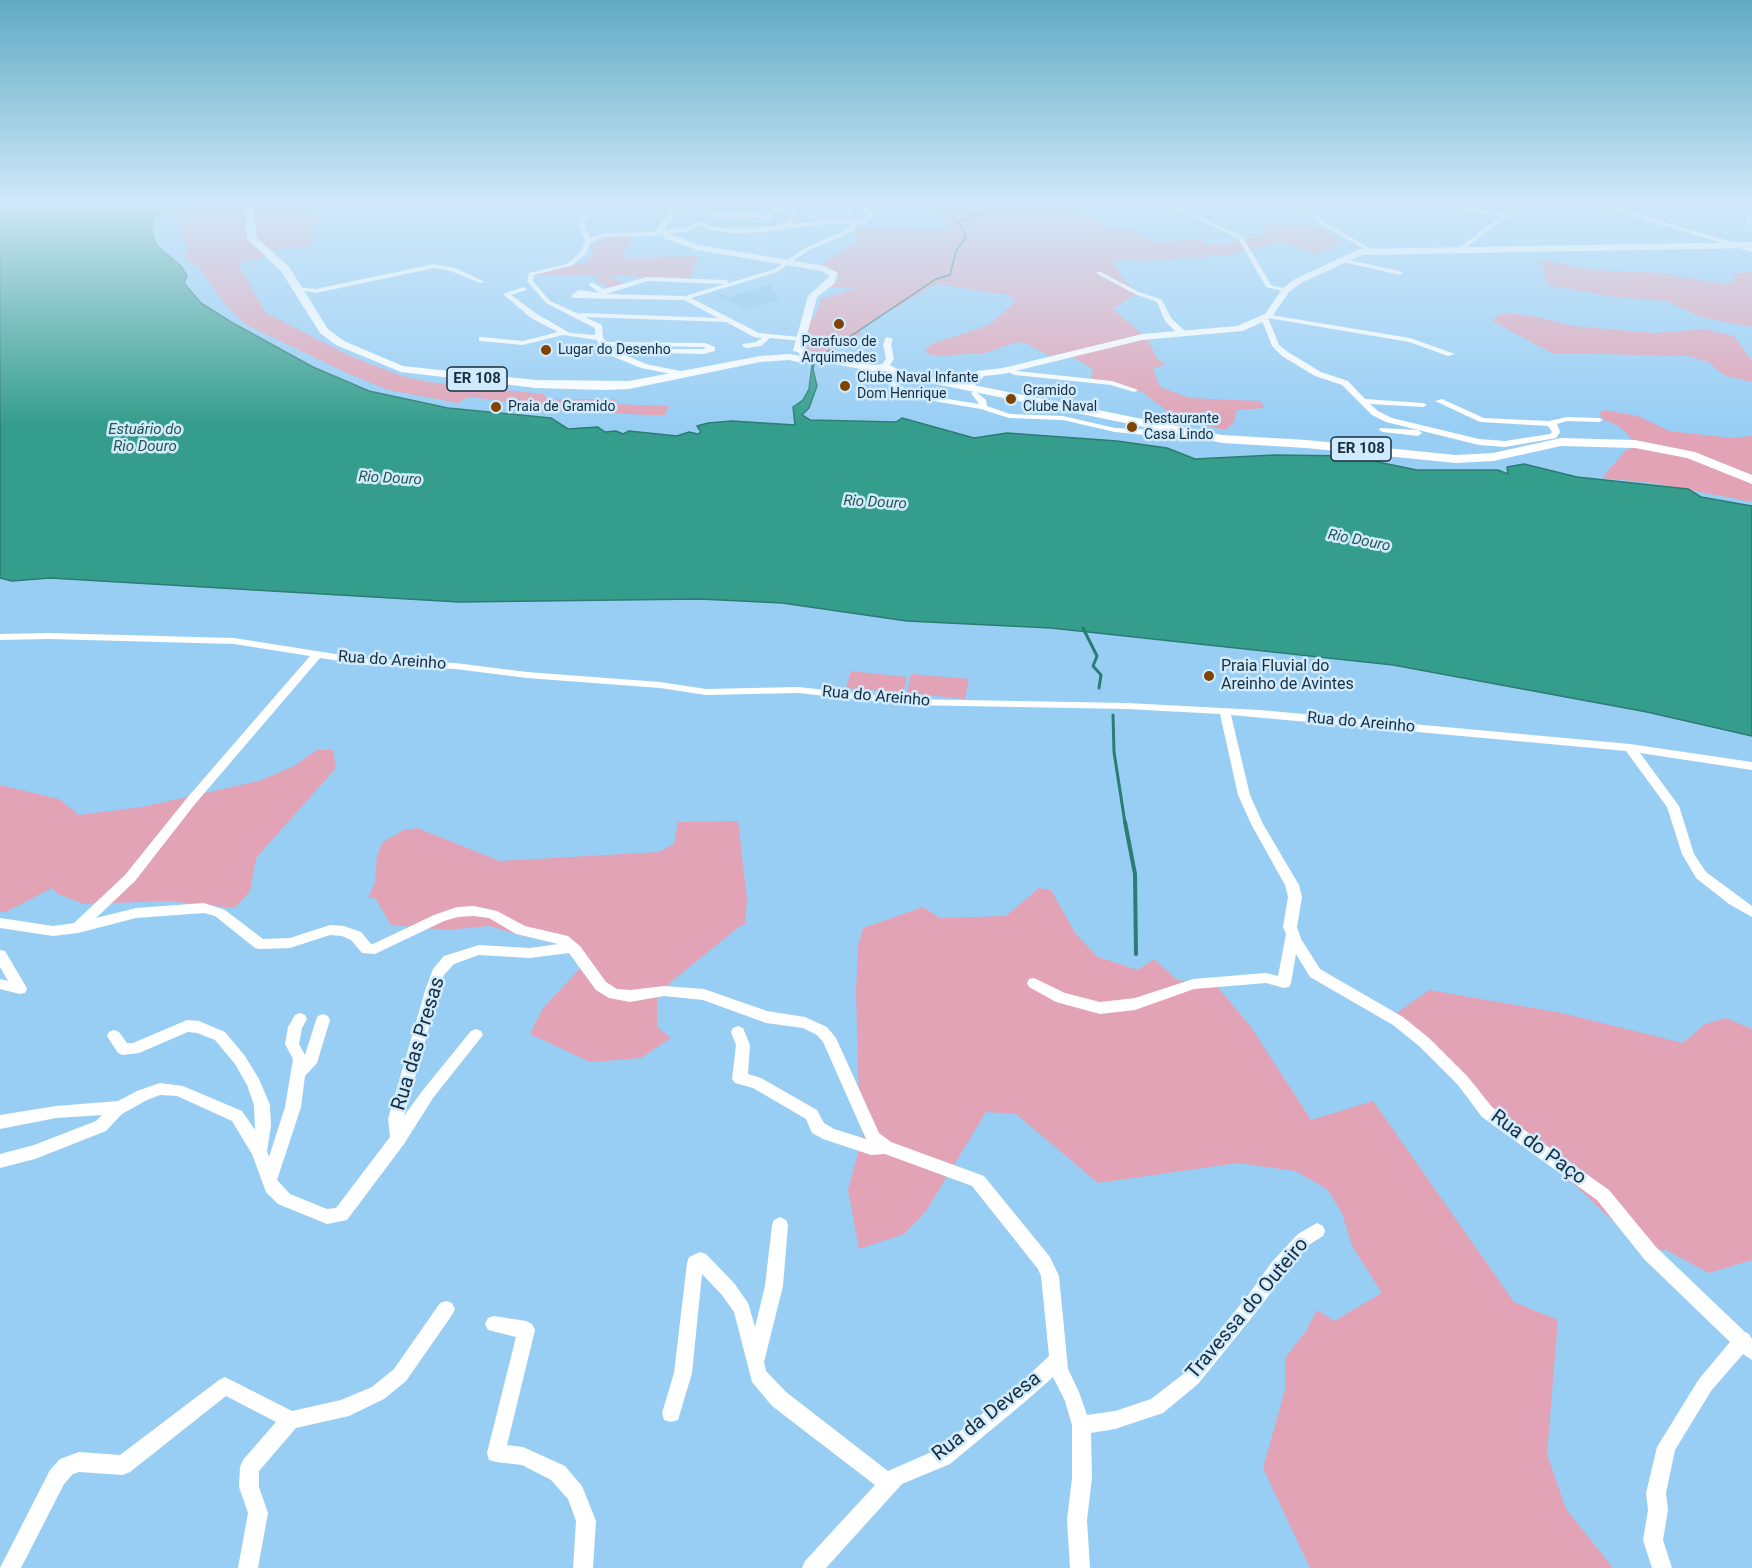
<!DOCTYPE html>
<meta charset="utf-8">
<style>
body{margin:0}
canvas{display:block;background:#98cef4}
</style>
<canvas width="1752" height="1568"></canvas>
<script>
const ctx = document.querySelector('canvas').getContext('2d');
ctx.lineJoin = 'round';
function fillPath(path, color) {
  ctx.fillStyle = color;
  ctx.fill(path, 'evenodd');
}
function shape(rows) {
  const path = new Path2D();
  for (const r of rows) {
    path.moveTo(r[0], r[1]);
    for (let i = 2; i < r.length; i += 2) path.lineTo(r[i], r[i + 1]);
  }
  return path;
}
function trace(path, color, width, dash) {
  ctx.strokeStyle = color;
  ctx.lineWidth = width;
  ctx.lineCap = dash ? 'butt' : 'round';
  ctx.setLineDash(dash || []);
  ctx.stroke(path);
}
function drawText(font, color, halo, rows, align = 'center') {
  ctx.font = font + ' Roboto,sans-serif';
  ctx.lineWidth = 5;
  ctx.setLineDash([]);
  ctx.textBaseline = 'middle';
  ctx.strokeStyle = halo;
  ctx.fillStyle = color;
  for (const [text, x, y, turn = 0] of rows) {
    ctx.save();
    ctx.translate(x, y);
    ctx.rotate((+turn || 0) * Math.PI / 180);
    ctx.textAlign = isNaN(turn) ? turn : align;
    if (halo) ctx.strokeText(text, 0, 0);
    ctx.fillText(text, 0, 0);
    ctx.restore();
  }
}
fillPath(shape([
 [771,284,779,300,746,310,713,293,717,292,728,297]
]), '#85c3ed');
fillPath(shape([
 [185,205,302,205,317,218,317,228,306,232,315,237,311,246,259,250,267,257,238,263,265,312,348,355,399,375,427,382,544,394,545,397,554,399,617,399,615,404,669,406,665,415,649,415,548,410,538,405,468,397,458,403,388,390,347,373,245,324,223,302,200,269,185,258,188,246,179,233,180,213],
 [910,205,1075,205,1077,215,1100,219,1102,228,1136,231,1157,243,1202,238,1204,243,1226,244,1269,234,1258,226,1272,224,1317,226,1343,243,1316,254,1283,242,1230,255,1142,261,1112,259,1123,279,1138,293,1113,309,1148,339,1157,359,1166,364,1153,369,1160,387,1190,398,1260,401,1265,408,1237,410,1234,422,1225,430,1190,422,1162,420,1167,411,1142,392,1116,382,1091,379,1093,369,1065,353,1050,356,1027,344,1017,342,985,353,935,356,925,352,931,344,989,325,1016,301,1009,295,936,284,880,317,858,331,862,333,824,356,804,348,802,344,809,320,814,318,821,299,859,287,831,287,840,278,836,272,821,265,855,242,858,238,854,227,948,230,945,220,949,215,936,209],
 [608,236,634,236,620,258,659,258,662,253,663,257,698,256,690,279,607,275,624,284,610,288,594,279,602,276,534,275,579,263,581,266,593,254,592,244],
 [1540,260,1594,270,1661,273,1723,284,1736,281,1732,277,1735,273,1752,271,1752,327,1701,317,1666,301,1614,297,1548,285],
 [1507,313,1533,316,1572,326,1655,333,1705,329,1734,336,1752,361,1752,382,1724,375,1708,362,1689,356,1552,353,1492,321,1499,314],
 [1605,410,1638,416,1669,431,1731,438,1752,436,1752,502,1653,483,1602,478,1626,450,1638,446,1620,427,1601,418,1600,412],
 [851,671,907,677,903,693,846,688],
 [911,674,969,679,965,699,907,693],
 [317,750,333,750,336,768,256,858,250,891,235,908,168,901,84,904,58,894,52,888,6,912,0,912,0,785,59,799,79,815,142,807,259,781,294,766],
 [738,821,747,899,745,926,740,926,672,981,657,997,657,1027,671,1038,641,1058,590,1062,530,1034,543,1008,588,960,571,939,526,937,489,926,447,930,391,925,375,898,368,898,375,882,377,855,383,842,404,830,417,828,500,861,659,852,674,844,678,822],
 [1039,888,1051,890,1075,933,1098,957,1138,970,1154,959,1177,980,1215,984,1251,1027,1311,1120,1373,1101,1514,1302,1558,1320,1547,1454,1566,1509,1613,1568,1310,1568,1263,1468,1285,1390,1285,1358,1306,1331,1317,1310,1334,1321,1382,1293,1352,1246,1342,1213,1327,1189,1295,1171,1238,1163,1098,1183,1016,1114,986,1112,926,1211,904,1234,859,1249,848,1190,863,1134,859,1103,856,991,858,946,863,928,923,907,940,918,1006,916],
 [1429,990,1562,1013,1683,1043,1705,1024,1726,1018,1752,1029,1752,1260,1709,1273,1666,1250,1645,1251,1394,1015]
]), '#e1a3b5');
const water = shape([
 [0,205,182,205,179,212,164,210,155,216,151,230,156,245,181,266,187,276,184,283,201,303,231,322,313,367,369,391,448,408,551,418,568,429,598,427,605,432,616,431,623,434,629,431,677,436,689,432,698,434,701,432,697,426,708,423,732,421,795,425,793,407,803,400,809,389,812,365,817,386,809,408,802,415,810,420,896,422,902,418,974,438,1007,433,1117,441,1167,448,1195,459,1274,455,1354,456,1368,457,1378,462,1417,470,1498,470,1508,474,1507,467,1524,464,1577,477,1688,489,1701,497,1752,506,1752,736,1647,712,1393,665,1051,628,907,621,782,603,700,599,459,602,50,578,12,581,0,578,0,205]
]);
fillPath(water, '#349d8b');
trace(water, '#2c7c74', 1.5);
trace(shape([
 [813,364,821,356,936,279,950,275,956,251,966,237,959,222,999,205]
]), '#2c7c74', 1.5);
trace(shape([
 [813,368,814,363]
]), '#2c7c74', 2);
trace(shape([
 [1083,628,1097,656,1093,666,1101,675,1099,688],
 [1113,715,1114,752,1125,823]
]), '#2c7c74', 3);
trace(shape([
 [1125,822,1135,874,1136,954]
]), '#2c7c74', 4);
fillPath(shape([
 [587,205,593,205,584,222,590,238,603,233,654,232,687,227,699,221,711,226,734,229,777,226,777,224,787,222,792,211,777,210,768,222,765,220,766,218,708,216,705,214,708,212,768,214,775,206,798,208,792,224,823,220,862,220,868,215,858,205,865,205,874,215,866,223,858,224,854,231,809,250,777,272,691,298,759,333,799,337,802,337,802,341,770,338,761,346,746,348,742,346,743,344,756,342,762,338,754,337,726,322,585,317,602,325,603,338,607,342,705,343,715,347,715,351,704,354,662,353,639,346,611,346,618,352,646,364,685,372,685,376,682,376,641,368,612,356,603,346,599,346,597,340,563,335,523,345,479,341,479,337,482,337,523,341,558,332,531,318,503,294,524,287,527,289,526,290,511,295,537,314,570,333,595,335,595,328,546,303,527,281,529,273,567,264,581,252,585,241,578,222,587,205],
 [823,224,852,224,849,229,805,248,773,270,729,283,726,280,647,277,604,289,593,283,589,283,589,285,600,293,579,290,571,296,574,298,684,300,718,318,582,313,579,314,550,301,533,281,534,275,571,266,586,254,591,242,604,237,654,236,689,231,699,225,710,230,735,233,764,232,823,224],
 [647,281,725,284,685,296,606,294,647,281],
 [655,346,703,347,706,349,663,349,655,346],
 [818,205,824,205,827,209,823,215,807,220,807,218,819,213,821,209,818,205],
 [838,205,850,208,854,215,849,216,846,210,838,205],
 [1165,205,1174,205,1242,236,1271,285,1289,290,1286,292,1266,287,1238,238,1165,205],
 [1299,205,1306,205,1324,222,1373,250,1368,251,1320,224,1299,205],
 [1434,205,1452,205,1505,213,1516,205,1523,205,1461,251,1459,250,1459,248,1501,216,1434,205],
 [1596,205,1607,205,1752,248,1752,252,1596,205],
 [1733,205,1741,205,1750,212,1752,226,1749,224,1745,214,1733,205],
 [1340,258,1400,271,1403,273,1400,275,1338,261,1338,259,1340,258],
 [434,264,455,268,485,282,480,283,451,271,434,268,316,293,293,289,296,287,316,289,434,264],
 [1097,272,1101,272,1139,292,1162,300,1171,318,1186,332,1186,336,1180,336,1165,321,1157,302,1135,294,1097,274,1097,272],
 [1265,314,1410,338,1455,354,1448,356,1409,342,1268,318,1264,316,1265,314],
 [1259,318,1269,320,1279,345,1288,352,1321,372,1348,381,1365,399,1423,403,1427,405,1423,407,1370,404,1378,411,1392,418,1479,439,1505,441,1550,434,1552,432,1548,426,1480,422,1435,401,1442,399,1484,418,1549,421,1567,417,1599,418,1603,420,1599,422,1567,421,1557,424,1560,432,1556,438,1505,447,1479,445,1386,422,1372,415,1342,385,1315,376,1282,356,1272,346,1263,323,1258,320,1259,318],
 [886,337,893,339,891,344,894,359,888,368,885,368,881,366,886,359,883,344,886,337],
 [1005,367,1011,367,1017,371,1112,381,1138,390,1134,392,1111,385,1015,375,1005,371,1005,367],
 [878,373,884,373,911,393,979,404,971,393,975,391,986,400,987,406,1010,414,1063,416,1115,428,1154,430,1158,433,1154,436,1115,432,1063,420,1009,418,981,409,909,397,878,377,878,373],
 [1380,428,1418,430,1422,433,1418,436,1383,432,1379,430,1380,428],
 [49,633,234,638,367,659,455,663,527,672,660,682,706,689,798,687,909,699,1127,703,1260,710,1630,744,1752,762,1752,770,1640,753,1679,806,1694,854,1706,872,1752,906,1752,917,1729,904,1696,878,1682,854,1667,807,1626,751,1231,715,1250,795,1263,824,1299,885,1302,897,1297,927,1301,939,1320,969,1403,1017,1429,1038,1468,1077,1492,1107,1609,1190,1656,1247,1745,1332,1749,1334,1752,1339,1752,1360,1743,1354,1711,1391,1675,1450,1666,1493,1668,1510,1663,1540,1672,1568,1652,1568,1643,1540,1648,1510,1646,1493,1657,1447,1699,1379,1730,1342,1644,1259,1597,1200,1482,1117,1458,1085,1419,1046,1393,1025,1310,977,1296,954,1291,983,1289,987,1284,988,1266,983,1194,989,1135,1010,1100,1014,1056,1002,1029,987,1027,983,1029,979,1034,978,1065,993,1100,1002,1135,998,1193,979,1266,973,1278,976,1286,934,1283,927,1288,897,1285,885,1251,824,1238,795,1220,714,1127,709,909,705,798,693,706,695,660,688,527,678,455,669,367,665,320,658,195,804,135,881,96,918,136,908,204,903,225,910,263,939,290,938,330,925,344,926,361,932,371,944,373,944,434,915,457,907,474,906,497,911,525,926,568,936,580,946,606,982,617,989,630,990,664,986,704,989,767,1011,805,1017,827,1027,836,1038,879,1133,891,1142,984,1176,1050,1257,1059,1276,1068,1369,1079,1392,1087,1415,1115,1411,1151,1399,1186,1372,1249,1294,1272,1262,1298,1234,1317,1223,1323,1226,1325,1231,1323,1236,1310,1244,1284,1274,1261,1306,1198,1384,1163,1413,1115,1429,1091,1433,1092,1478,1087,1520,1090,1568,1070,1568,1067,1520,1072,1478,1072,1425,1065,1401,1053,1377,1026,1401,950,1464,902,1484,826,1568,802,1568,805,1561,875,1485,772,1406,752,1382,734,1312,722,1295,702,1274,692,1373,678,1420,671,1422,664,1420,662,1413,674,1373,687,1263,689,1257,700,1252,706,1254,734,1283,748,1303,755,1327,765,1286,772,1225,774,1220,780,1217,786,1220,788,1225,783,1286,764,1362,766,1371,786,1392,888,1471,936,1450,1014,1389,1049,1356,1041,1276,1038,1269,972,1186,885,1154,871,1155,823,1139,812,1133,806,1119,753,1088,735,1083,732,1079,736,1045,731,1032,733,1028,738,1026,743,1028,750,1045,748,1074,761,1078,817,1110,824,1123,834,1129,866,1139,823,1042,817,1035,803,1028,766,1023,703,1000,664,996,630,1002,609,998,596,990,569,953,530,958,479,955,454,964,444,975,404,1116,423,1090,471,1031,476,1029,481,1031,483,1035,433,1098,404,1144,347,1220,327,1224,278,1204,266,1192,252,1154,232,1121,177,1096,160,1095,147,1100,122,1114,106,1131,35,1159,0,1168,0,1154,34,1145,96,1121,102,1115,56,1118,0,1129,0,1115,56,1106,118,1101,137,1091,160,1083,183,1086,242,1111,255,1130,254,1105,247,1085,235,1064,215,1040,197,1033,188,1032,139,1053,123,1055,118,1053,107,1036,109,1032,114,1030,119,1032,127,1043,133,1043,187,1020,199,1021,225,1032,245,1056,259,1079,270,1105,271,1126,267,1151,269,1157,285,1107,293,1059,285,1044,288,1027,295,1015,300,1013,305,1015,307,1019,302,1028,299,1044,305,1055,316,1020,318,1016,323,1014,328,1016,330,1020,317,1063,305,1076,301,1107,277,1180,290,1194,327,1209,336,1208,390,1137,388,1119,425,991,433,969,444,956,479,945,530,948,558,944,516,934,489,918,474,916,458,917,444,921,375,954,362,953,351,940,342,936,330,935,290,948,260,949,255,948,215,916,204,913,136,918,78,933,53,936,0,928,0,918,53,926,74,923,125,875,187,798,310,656,234,644,49,639,0,640,0,634,49,633],
 [0,950,5,951,25,985,27,989,25,993,20,994,0,989,0,979,8,981,0,967,0,950],
 [446,1301,452,1303,455,1309,452,1315,406,1381,384,1399,349,1416,296,1428,259,1471,259,1487,268,1513,258,1568,238,1568,248,1513,239,1487,240,1467,243,1460,276,1422,226,1396,130,1472,123,1475,79,1472,73,1474,64,1484,21,1568,0,1568,50,1470,60,1459,79,1452,120,1455,219,1380,225,1377,292,1411,341,1400,372,1387,394,1369,440,1303,446,1301],
 [494,1316,526,1321,532,1324,535,1330,507,1445,523,1447,565,1466,582,1486,596,1521,593,1568,573,1568,576,1521,568,1499,551,1480,522,1465,496,1462,489,1460,487,1453,516,1337,488,1330,485,1324,488,1318,494,1316]
]), '#fff');
fillPath(shape([
 [674,205,682,205,665,229,672,235,699,245,825,266,838,273,834,284,817,297,802,353,793,351,808,296,830,276,822,271,697,250,666,239,656,230,674,205],
 [1752,242,1752,248,1362,255,1301,283,1289,292,1271,318,1243,331,1142,340,1003,374,984,376,971,389,962,387,977,371,1003,368,1142,334,1237,326,1265,314,1283,288,1295,279,1360,249,1752,242]
]), '#fff');
fillPath(shape([
 [244,205,253,205,257,238,289,267,328,329,344,341,403,366,536,380,629,381,760,356,789,354,801,356,797,351,803,348,815,354,872,365,888,364,899,370,1222,435,1306,440,1456,455,1493,453,1561,438,1635,440,1695,452,1752,475,1752,484,1687,458,1635,448,1561,446,1493,461,1456,463,1306,448,1222,443,892,375,886,371,872,371,812,360,802,363,789,360,760,362,629,389,605,390,536,388,401,372,336,345,320,333,281,271,247,239,244,205]
]), '#fff');
const sky = ctx.createLinearGradient(0, 0, 0, 425);
sky.addColorStop(0, '#60abc3');
sky.addColorStop(0.48, '#d1e9fa');
sky.addColorStop(1, '#d1e9fa00');
ctx.fillStyle = sky;
ctx.fillRect(0, 0, 1752, 425);
for (const [x, y, r, color] of [
 [839,324,6,"#804400"],
 [546,350,6,"#804400"],
 [845,386,6,"#804400"],
 [1011,399,6,"#804400"],
 [496,407,6,"#804400"],
 [1132,427,6,"#804400"],
 [1209,676,6,"#804400"]
]) {
  const dot = new Path2D();
  dot.arc(x, y, r, 0, 2 * Math.PI);
  ctx.fillStyle = color;
  ctx.fill(dot);
  trace(dot, '#d0ebfe', 2);
}
drawText('14px', '#192f3e', '#d0ebfe', [
 ["Parafuso de",839,342,"center"],
 ["Arquimedes",839,358,"center"],
 ["Lugar do Desenho",558,350],
 ["Clube Naval Infante",857,378],
 ["Dom Henrique",857,394],
 ["Gramido",1023,391],
 ["Clube Naval",1023,407],
 ["Praia de Gramido",508,407],
 ["Restaurante",1144,419],
 ["Casa Lindo",1144,435]
], 'left');
for (const [x, y, w] of [
 [477,379,60],
 [1361,449,60]
]) {
  const box = new Path2D();
  box.roundRect(x - w / 2, y - 12, w, 24, 4.5);
  ctx.fillStyle = '#d0ebfe';
  ctx.fill(box);
  trace(box, '#192f3e', 1.5);
}
drawText('bold 15px', '#192f3e', null, [
 ["ER 108",477,379],
 ["ER 108",1361,449]
]);
drawText('italic 15px', '#28554c', '#d0ebfe', [
 ["Estuário do",145,430],
 ["Rio Douro",145,447],
 ["Rio Douro",390,479,3],
 ["Rio Douro",875,503,3],
 ["Rio Douro",1359,541,11]
]);
drawText('16px', '#192f3e', '#d0ebfe', [
 ["Rua do Areinho",392,661,4],
 ["Rua do Areinho",876,697,5],
 ["Rua do Areinho",1361,723,5]
]);
drawText('16px', '#192f3e', '#d0ebfe', [
 ["Praia Fluvial do",1221,667],
 ["Areinho de Avintes",1221,685]
], 'left');
drawText('20px', '#192f3e', '#d0ebfe', [
 ["Rua das Presas",419,1044,-73],
 ["Rua do Paço",1538,1148,36],
 ["Travessa do Outeiro",1248,1309,-50],
 ["Rua da Devesa",987,1417,-38]
]);
</script>
